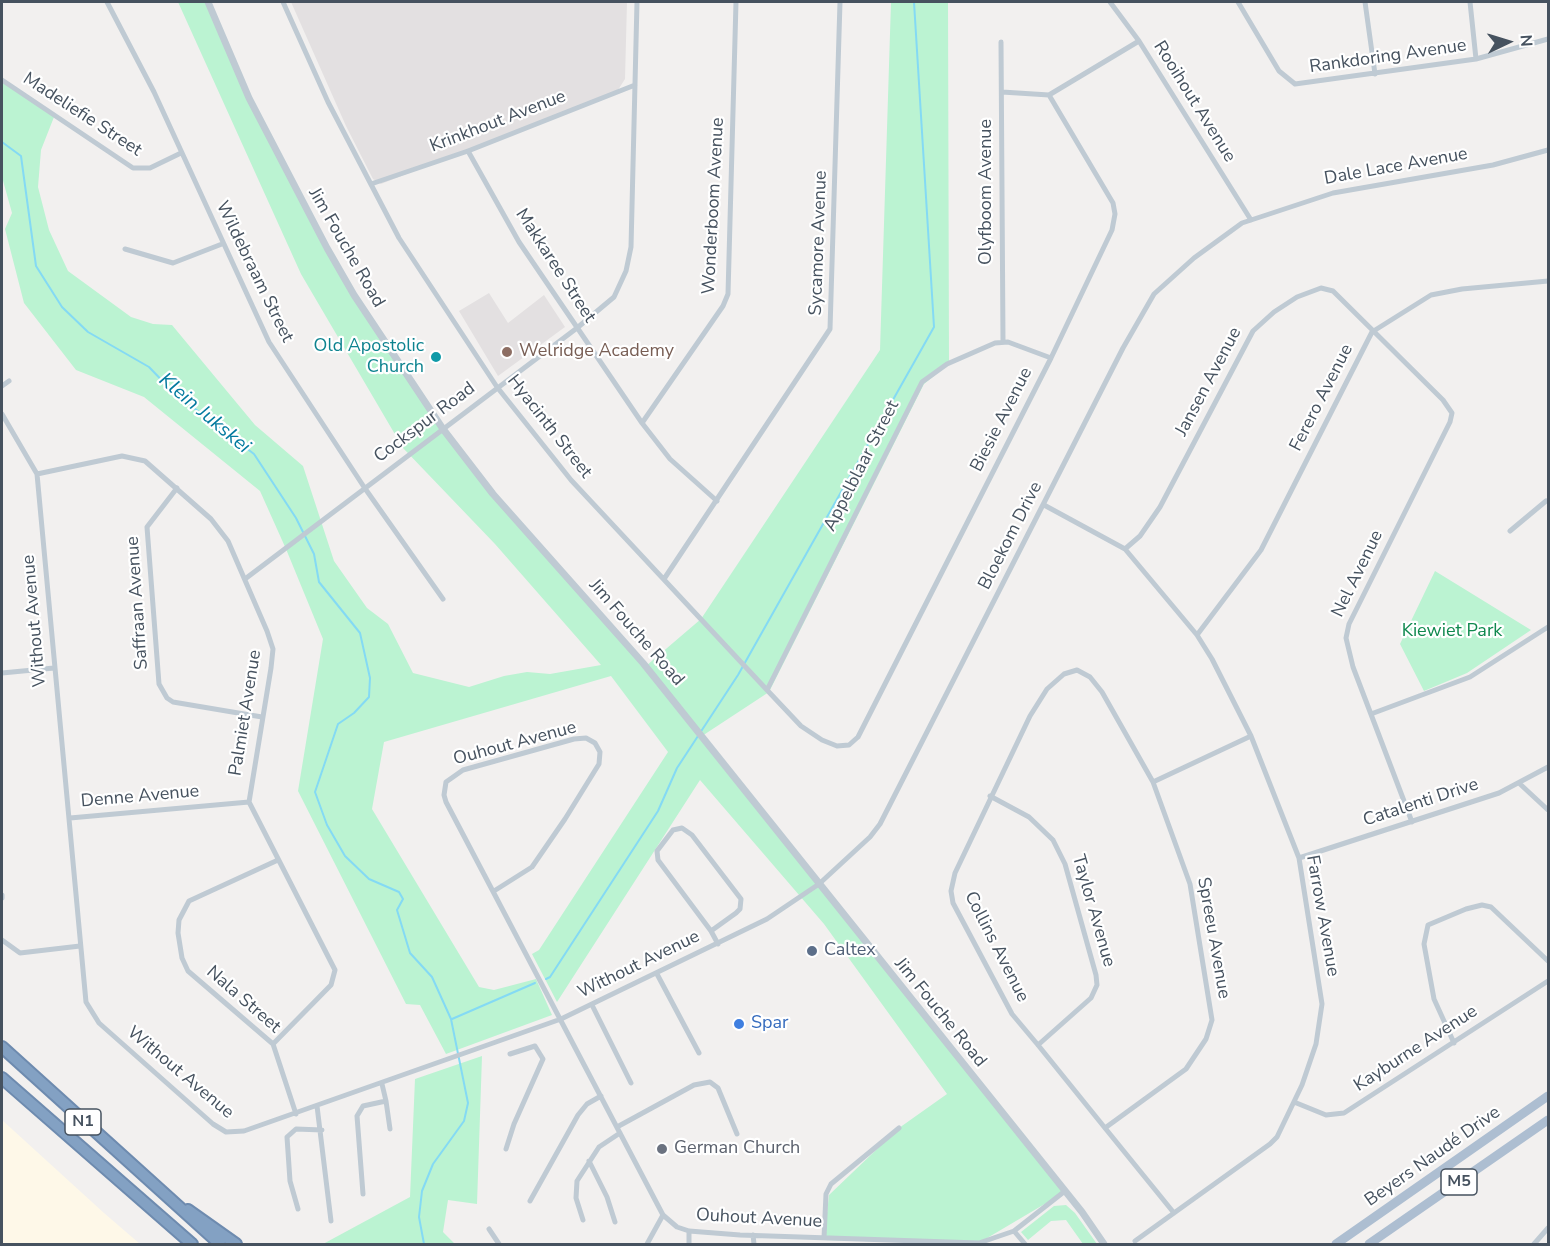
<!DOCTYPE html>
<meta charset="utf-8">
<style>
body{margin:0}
#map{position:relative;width:1550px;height:1246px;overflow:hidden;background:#f2f0ef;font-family:"Nunito Sans",sans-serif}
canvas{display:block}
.frame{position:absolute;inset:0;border:3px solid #46525f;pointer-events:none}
.north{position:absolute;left:1478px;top:12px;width:60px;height:60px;-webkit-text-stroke:4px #fff;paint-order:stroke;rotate:86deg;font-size:16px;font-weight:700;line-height:24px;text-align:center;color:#46525f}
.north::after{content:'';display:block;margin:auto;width:21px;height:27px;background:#46525f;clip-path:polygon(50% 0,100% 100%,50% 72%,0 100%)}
</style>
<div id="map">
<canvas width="1550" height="1246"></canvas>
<div class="frame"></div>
<div class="north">N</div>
</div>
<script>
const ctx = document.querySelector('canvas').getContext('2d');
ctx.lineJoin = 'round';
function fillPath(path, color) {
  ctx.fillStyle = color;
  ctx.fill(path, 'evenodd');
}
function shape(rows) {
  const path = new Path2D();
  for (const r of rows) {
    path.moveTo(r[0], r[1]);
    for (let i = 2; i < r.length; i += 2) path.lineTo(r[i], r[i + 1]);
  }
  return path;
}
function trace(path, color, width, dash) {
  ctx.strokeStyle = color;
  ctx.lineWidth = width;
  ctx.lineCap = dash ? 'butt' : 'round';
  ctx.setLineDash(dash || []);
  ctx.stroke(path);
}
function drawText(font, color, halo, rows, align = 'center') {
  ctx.font = font + ' "Nunito Sans",sans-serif';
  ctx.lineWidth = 4.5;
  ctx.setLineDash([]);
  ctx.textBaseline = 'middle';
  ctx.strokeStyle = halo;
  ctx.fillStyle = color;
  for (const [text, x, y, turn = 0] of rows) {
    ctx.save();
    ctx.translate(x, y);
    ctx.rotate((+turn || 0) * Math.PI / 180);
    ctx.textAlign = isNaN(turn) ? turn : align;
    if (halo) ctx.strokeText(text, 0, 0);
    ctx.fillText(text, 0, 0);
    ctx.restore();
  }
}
fillPath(shape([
 [2,1120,104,1213,140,1244,2,1244]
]), '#fef8e8');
fillPath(shape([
 [291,2,627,2,625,79,618,90,381,184,373,179,346,126],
 [489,293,508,323,544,295,565,327,498,376,459,311]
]), '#e3e0e1');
fillPath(shape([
 [178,2,207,2,236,69,354,297,467,464,646,666,701,619,880,350,891,2,948,2,949,364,924,384,769,692,702,736,1065,1192,977,1244,824,1240,829,1195,899,1128,947,1094,824,924,700,780,557,1002,532,954,539,950,668,752,611,676,384,742,372,809,479,987,494,990,536,979,552,1015,446,1054,420,1005,406,1004,298,791,323,639,286,549,260,491,144,397,76,370,24,303,5,229,12,213,2,177,2,80,54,117,41,150,38,187,49,230,68,271,131,317,153,324,172,325,255,425,303,466,334,561,367,608,388,624,413,673,469,687,504,676,527,672,550,674,601,665,495,544,403,448,301,274],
 [1435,571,1531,630,1467,673,1424,691,1400,644],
 [482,1056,477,1204,448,1200,443,1232,455,1244,323,1244,410,1197,415,1079],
 [1066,1205,1075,1213,1097,1244,1083,1244,1066,1220,1051,1221,1028,1240,1021,1232,1054,1206]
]), '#bbf3d2');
trace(shape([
 [2,142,21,156,36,266,62,307,88,332,149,367,173,392,254,454,296,518,314,554,319,582,360,633,370,678,369,697,354,713,338,724,315,792,327,825,345,856,369,879,399,892,403,899,397,910,410,953,432,977,451,1019,468,1103,464,1121,433,1164,422,1191,419,1217,424,1244],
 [546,979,550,977,658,811,677,768,738,675,934,327,914,2],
 [452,1019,535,983]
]), '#84daf4', 2);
const motorway = shape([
 [2,1047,220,1244],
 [2,1078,192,1244],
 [188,1210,236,1244]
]);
trace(motorway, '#6e8baf', 14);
trace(shape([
 [107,2,154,92,269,342,364,487,443,599],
 [283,2,328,102,399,238,497,387,571,480,767,690,801,726,822,740,837,746,849,745,858,737,1051,358,1112,230,1115,214,1113,203,1049,95],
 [1110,2,1139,41,1251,220],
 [1238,2,1279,71,1295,84,1476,59,1548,39],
 [1365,2,1375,74],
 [1470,2,1476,59],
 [1001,42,1003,341],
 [2,80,133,168,150,168,181,153],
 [1002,92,1049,95,1139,41],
 [468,151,519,242,642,423,670,459,717,501],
 [371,184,468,151,635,85],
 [125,249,173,263,222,244],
 [2,386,9,381],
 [2,414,37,474,86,1002,99,1023,213,1124,226,1132,244,1131,561,1019,767,919,819,884,870,837,880,824,1123,348,1154,294,1194,258,1242,223,1333,193,1493,165,1548,150],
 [642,423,723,306,728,294,736,2],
 [37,474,122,456,145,461,211,519,228,541,267,631,273,649,271,668,249,802,335,970,331,985,273,1044],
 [177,488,147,527,159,684,167,698,173,702,262,717],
 [1044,505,1125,549,1197,635,1212,659,1251,736,1299,858,1322,1004,1316,1044,1302,1085,1277,1137,1270,1144,1135,1241],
 [1510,531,1546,501],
 [1125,549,1140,536,1160,507,1253,331,1274,312,1297,297,1321,288,1333,291,1443,400,1452,413,1450,422,1349,624,1346,638,1353,667,1412,822],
 [245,579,577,328,614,297,626,271,631,247,637,2],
 [664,579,830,329,840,2],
 [1197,635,1261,550,1372,332,1431,295,1462,289,1548,281],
 [2,673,54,668],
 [767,690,922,382,947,364,995,343,1008,342,1051,358],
 [1371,714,1470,677,1548,627],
 [1153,782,1251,736],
 [1520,784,1548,810],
 [990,796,1029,817,1053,840,1065,864,1096,975,1097,985,1091,998,1038,1045],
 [70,818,249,802],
 [1299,858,1499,793,1548,767],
 [278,860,189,901,179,920,178,933,182,958,188,971,273,1044,296,1114],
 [494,891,532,867,565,819,599,764,600,752,595,743,586,738,574,739,463,770,446,782,444,795,446,802,663,1215,677,1227,689,1231,740,1235,979,1243,1014,1231,1065,1191],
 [2,895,2,898],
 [711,931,736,913,740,909,741,899,692,835,682,828,673,830,657,851,658,860,711,931,718,944],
 [2,940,20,953,80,946],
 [657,974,699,1053],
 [592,1005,631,1083],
 [1454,1043,1434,999,1424,944,1428,925,1466,909,1482,905,1491,907,1548,961],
 [386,1101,390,1129],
 [1294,1102,1326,1115,1344,1113,1548,981],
 [317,1106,331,1221],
 [617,1127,694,1085,710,1082,718,1088,737,1134],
 [1105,1128,1186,1069,1206,1039,1212,1020,1190,884,1153,782,1102,692,1090,677,1077,670,1064,674,1047,689,1030,716,955,873,951,891,953,903,1012,1014,1038,1045,1105,1128,1174,1213],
 [506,1149,514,1124,543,1059,535,1046,510,1054],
 [589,1161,607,1197,615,1222],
 [363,1194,357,1116,363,1106,386,1101,382,1084],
 [530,1201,578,1115,587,1104,601,1096],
 [298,1209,290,1181,287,1137,296,1129,322,1130],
 [583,1220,576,1198,577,1181,599,1147,620,1133],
 [489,1229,499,1244],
 [1014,1231,1025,1244],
 [753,1235,754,1244],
 [824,1238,826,1194,831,1184,899,1128],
 [647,1244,663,1215],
 [689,1244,689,1231],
 [1534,1244,1548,1228]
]), '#bfcad3', 5);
trace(shape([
 [208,2,249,98,327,248,354,295,443,429,493,494,643,663,1082,1212,1104,1244]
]), '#bfcad3', 7);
trace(shape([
 [1336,1244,1548,1096],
 [1369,1244,1548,1120]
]), '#adbed1', 9);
trace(motorway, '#83a1c3', 10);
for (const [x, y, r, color] of [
 [507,352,6,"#8d6e63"],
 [436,357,6,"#0f9aa8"],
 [812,951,6,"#5c6f8a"],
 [739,1024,6,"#3f7fe0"],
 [662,1149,6,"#6b7280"]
]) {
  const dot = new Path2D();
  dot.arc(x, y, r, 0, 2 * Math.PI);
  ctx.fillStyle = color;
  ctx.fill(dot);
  trace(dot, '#fff', 2);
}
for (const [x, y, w] of [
 [83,1122,36],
 [1459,1182,36]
]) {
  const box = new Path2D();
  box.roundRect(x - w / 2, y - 13, w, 26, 4.5);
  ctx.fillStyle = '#fff';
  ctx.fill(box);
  trace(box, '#46525f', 1.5);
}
drawText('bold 16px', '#46525f', null, [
 ["N1",83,1122],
 ["M5",1459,1182]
]);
drawText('18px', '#46525f', '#fff', [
 ["Rankdoring Avenue",1388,57,-8],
 ["Rooihout Avenue",1194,102,58],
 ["Madeliefie Street",82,115,33],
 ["Krinkhout Avenue",498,122,-21],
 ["Dale Lace Avenue",1396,167,-10],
 ["Olyfboom Avenue",987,192,-90],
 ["Wonderboom Avenue",714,206,-87],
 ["Sycamore Avenue",819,243,-88],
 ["Jim Fouche Road",346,248,60],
 ["Makkaree Street",555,266,57],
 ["Wildebraam Street",254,272,64],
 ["Jansen Avenue",1209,382,-62],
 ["Ferero Avenue",1322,398,-63],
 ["Biesie Avenue",1002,420,-63],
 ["Cockspur Road",425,423,-37],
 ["Hyacinth Street",549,427,52],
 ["Appelblaar Street",862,466,-63],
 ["Bloekom Drive",1011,536,-63],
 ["Nel Avenue",1358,574,-64],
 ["Saffraan Avenue",138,603,-94],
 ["Without Avenue",35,621,-95],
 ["Jim Fouche Road",636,633,49],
 ["Palmiet Avenue",246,713,-81],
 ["Ouhout Avenue",515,744,-15],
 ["Denne Avenue",140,797,-5],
 ["Catalenti Drive",1421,803,-18],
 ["Taylor Avenue",1093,911,74],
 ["Farrow Avenue",1322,916,80],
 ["Spreeu Avenue",1213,938,80],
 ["Collins Avenue",996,947,63],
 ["Without Avenue",639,965,-26],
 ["Nala Street",243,1000,41],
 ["Jim Fouche Road",940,1013,51],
 ["Kayburne Avenue",1416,1049,-33],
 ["Without Avenue",180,1073,40],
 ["Beyers Naudé Drive",1433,1157,-35],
 ["Ouhout Avenue",759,1219,3]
]);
drawText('18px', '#0d838f', '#fff', [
 ["Old Apostolic",424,347],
 ["Church",424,368]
], 'right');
drawText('18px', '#785e54', '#fff', [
 ["Welridge Academy",519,352]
], 'left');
drawText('18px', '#0f884e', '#fff', [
 ["Kiewiet Park",1452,632]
]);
drawText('18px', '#4e5e75', '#fff', [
 ["Caltex",824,951]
], 'left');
drawText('18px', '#366cbe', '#fff', [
 ["Spar",751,1024]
], 'left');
drawText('18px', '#5b616d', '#fff', [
 ["German Church",674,1149]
], 'left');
drawText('italic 20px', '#037a9f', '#fff', [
 ["Klein Jukskei",204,414,40]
]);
</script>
